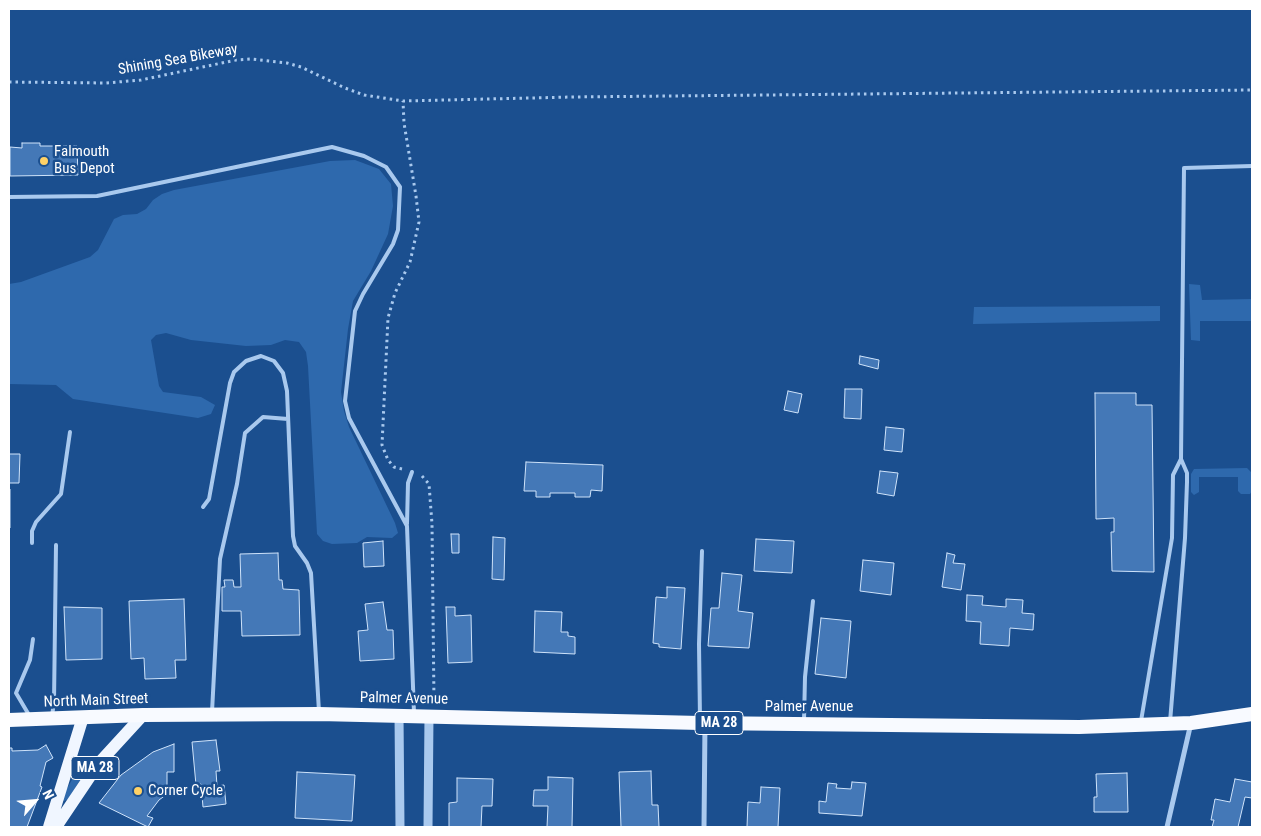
<!DOCTYPE html>
<style>
body{margin:0}
#map{position:relative;width:1261px;height:836px;overflow:hidden;background:#1b4f8f;font-family:"Roboto Condensed",sans-serif}
canvas{display:block}
.frame{position:absolute;inset:0;border:10px solid #fff;pointer-events:none}
.north{position:absolute;left:10px;top:776px;width:50px;height:50px;-webkit-text-stroke:4px #1b4f8f;paint-order:stroke;rotate:63deg;font-size:14px;font-weight:700;line-height:20px;text-align:center;color:#fff}
.north::after{content:'';display:block;margin:auto;width:18px;height:22px;background:#fff;clip-path:polygon(50% 0,100% 100%,50% 72%,0 100%)}
</style>
<div id="map">
<canvas width="1261" height="836"></canvas>
<div class="frame"></div>
<div class="north">N</div>
</div>
<script>
const ctx = document.querySelector('canvas').getContext('2d');
ctx.lineJoin = 'round';
function fillPath(path, color) {
  ctx.fillStyle = color;
  ctx.fill(path, 'evenodd');
}
function shape(rows) {
  const path = new Path2D();
  for (const r of rows) {
    path.moveTo(r[0], r[1]);
    for (let i = 2; i < r.length; i += 2) path.lineTo(r[i], r[i + 1]);
  }
  return path;
}
function trace(path, color, width, dash) {
  ctx.strokeStyle = color;
  ctx.lineWidth = width;
  ctx.lineCap = dash ? 'butt' : 'round';
  ctx.setLineDash(dash || []);
  ctx.stroke(path);
}
function drawText(font, color, halo, rows, align = 'center') {
  ctx.font = font + ' "Roboto Condensed",sans-serif';
  ctx.lineWidth = 5;
  ctx.setLineDash([]);
  ctx.textBaseline = 'middle';
  ctx.strokeStyle = halo;
  ctx.fillStyle = color;
  for (const [text, x, y, turn = 0] of rows) {
    ctx.save();
    ctx.translate(x, y);
    ctx.rotate((+turn || 0) * Math.PI / 180);
    ctx.textAlign = isNaN(turn) ? turn : align;
    if (halo) ctx.strokeText(text, 0, 0);
    ctx.fillText(text, 0, 0);
    ctx.restore();
  }
}
fillPath(shape([
 [355,160,379,169,391,184,393,206,388,234,371,271,353,301,348,329,341,392,344,411,349,427,395,523,398,533,392,538,367,537,357,543,332,544,323,541,317,534,308,366,306,352,299,342,285,340,271,345,246,346,191,340,166,333,156,335,151,340,159,386,163,392,201,397,215,405,211,414,198,418,73,399,56,385,9,384,9,329,10,321,9,318,9,284,21,282,90,257,98,250,114,219,123,215,137,214,146,209,153,200,162,194,174,190,330,161],
 [1189,284,1200,285,1202,300,1252,299,1252,321,1200,321,1200,341,1191,340],
 [1160,306,1160,321,973,324,974,307],
 [1247,468,1252,473,1252,491,1250,494,1241,494,1238,491,1238,477,1199,477,1199,492,1194,495,1191,492,1191,474,1194,469],
 [86,757,91,760,91,763,68,799,64,801,62,799,64,794,84,758]
]), '#2e69ad');
const building = shape([
 [22,143,40,143,40,146,77,146,78,175,10,176,10,147,22,148,22,143],
 [860,356,879,360,878,369,859,364,860,356],
 [845,389,862,389,861,419,844,418,845,389],
 [788,391,802,394,798,413,784,410,788,391],
 [1095,393,1136,393,1136,405,1152,405,1154,572,1112,571,1111,532,1114,532,1114,518,1096,519,1095,393],
 [886,427,904,429,902,452,884,450,886,427],
 [9,454,20,454,19,483,9,483,9,454],
 [526,462,603,465,602,491,591,490,590,497,575,497,575,493,550,493,550,497,536,497,536,491,524,491,526,462],
 [880,471,898,473,894,496,877,493,880,471],
 [9,489,10,489,10,528,9,528,9,489],
 [451,534,459,534,459,553,452,553,451,534],
 [493,537,505,538,504,580,492,579,493,537],
 [756,539,794,541,792,573,754,571,756,539],
 [383,541,384,566,364,567,363,543,383,541],
 [278,553,279,580,282,580,283,589,299,590,300,635,242,636,241,611,222,611,222,587,225,587,224,580,233,580,234,587,241,587,240,554,278,553],
 [947,553,955,555,953,563,965,564,961,590,942,587,947,553],
 [863,560,894,563,891,595,860,591,863,560],
 [722,573,742,575,738,611,753,613,749,648,708,646,711,608,719,608,722,573],
 [667,587,685,588,681,649,659,647,659,644,653,643,656,597,667,598,667,587],
 [967,595,983,596,982,605,1006,607,1006,599,1023,600,1022,613,1034,614,1033,630,1010,628,1009,646,980,644,981,622,966,621,967,595],
 [184,599,186,660,175,660,176,678,145,679,144,658,131,659,129,601,184,599],
 [383,602,387,630,393,630,394,659,360,661,358,631,368,630,365,604,383,602],
 [64,607,102,608,102,659,66,660,64,607],
 [446,607,455,607,455,616,471,615,472,662,448,663,446,607],
 [535,611,562,612,561,632,568,632,568,636,575,637,575,654,534,652,535,611],
 [821,618,851,621,846,678,815,674,821,618],
 [216,740,220,771,216,771,217,786,224,785,226,804,203,807,201,784,196,785,192,742,216,740],
 [174,744,174,772,167,772,167,794,159,800,147,816,153,818,148,827,99,803,121,775,153,752,174,744],
 [46,745,53,758,46,762,40,786,42,787,27,827,9,827,9,748,12,748,12,751,38,750,46,745],
 [651,771,652,805,658,805,659,827,621,827,619,772,651,771],
 [297,772,355,775,352,821,295,818,297,772],
 [1127,773,1128,812,1094,812,1094,797,1097,797,1096,774,1127,773],
 [548,777,573,778,572,827,547,827,548,806,533,806,534,790,548,790,548,777],
 [457,778,493,779,492,806,482,806,481,827,449,827,449,803,457,802,457,778],
 [1235,779,1252,782,1252,798,1245,797,1238,827,1212,827,1214,820,1211,820,1215,799,1230,802,1235,779],
 [852,782,866,783,862,816,819,813,819,801,826,802,828,783,837,784,836,788,851,789,852,782],
 [761,787,780,788,778,827,747,827,748,802,760,803,761,787]
]);
fillPath(building, '#4478b7');
trace(building, '#cfe3fa', 1);
trace(shape([
 [9,82,106,83,141,80,236,60,251,59,287,63,301,67,345,88,364,95,403,101,572,97,1252,90],
 [402,469,394,467,388,460,382,445,388,318,395,293,410,262,419,222,416,196,404,123,403,101],
 [422,476,429,484,432,524,434,701]
]), '#a9c9ee', 3, [2.5, 4]);
trace(shape([
 [9,197,97,196,332,147,364,156,386,167,400,187,398,230,393,244,363,294,355,311,345,401,349,418,407,526,414,713],
 [203,507,209,499,230,383,234,372,246,361,261,356,274,361,283,373,287,391,293,536,295,546,307,563,311,573,319,712],
 [407,524,408,483,412,472],
 [32,543,32,531,36,522,61,494,70,432],
 [212,712,220,559,237,484,245,433,263,417,288,419],
 [29,715,16,693,30,660,33,639],
 [52,716,54,702,56,545],
 [700,720,699,644,702,551],
 [804,721,805,677,813,601],
 [1141,721,1172,538,1173,475,1181,459,1184,168,1252,166],
 [1170,722,1185,538,1187,482,1187,473,1181,459]
]), '#a9c9ee', 4);
trace(shape([
 [704,827,705,723],
 [1167,827,1191,723]
]), '#a9c9ee', 5);
trace(shape([
 [399,715,400,827],
 [428,827,429,716]
]), '#a9c9ee', 9);
trace(shape([
 [49,827,83,717],
 [56,827,99,763,143,715]
]), '#f0f6ff', 12);
trace(shape([
 [9,720,143,715,319,714,700,723,1079,727,1191,723,1252,714]
]), '#f8faff', 14);
for (const [x, y, r, color] of [
 [44,161,5,"#ffd166"],
 [138,791,5,"#ffd166"]
]) {
  const dot = new Path2D();
  dot.arc(x, y, r, 0, 2 * Math.PI);
  ctx.fillStyle = color;
  ctx.fill(dot);
  trace(dot, '#1b4f8f', 2);
}
for (const [x, y, w] of [
 [719,723,48],
 [95,768,48]
]) {
  const box = new Path2D();
  box.roundRect(x - w / 2, y - 11.5, w, 23, 4);
  ctx.fillStyle = '#1b4f8f';
  ctx.fill(box);
  trace(box, '#fff', 1);
}
drawText('bold 14px', '#fff', null, [
 ["MA 28",719,723],
 ["MA 28",95,768]
]);
drawText('15px', '#fff', '#1b4f8f', [
 ["Shining Sea Bikeway",178,60,-10],
 ["Palmer Avenue",404,699,1],
 ["North Main Street",96,701,-2],
 ["Palmer Avenue",809,707]
]);
drawText('15px', '#fff', '#1b4f8f', [
 ["Falmouth",54,152],
 ["Bus Depot",54,169],
 ["Corner Cycle",148,791]
], 'left');
</script>
